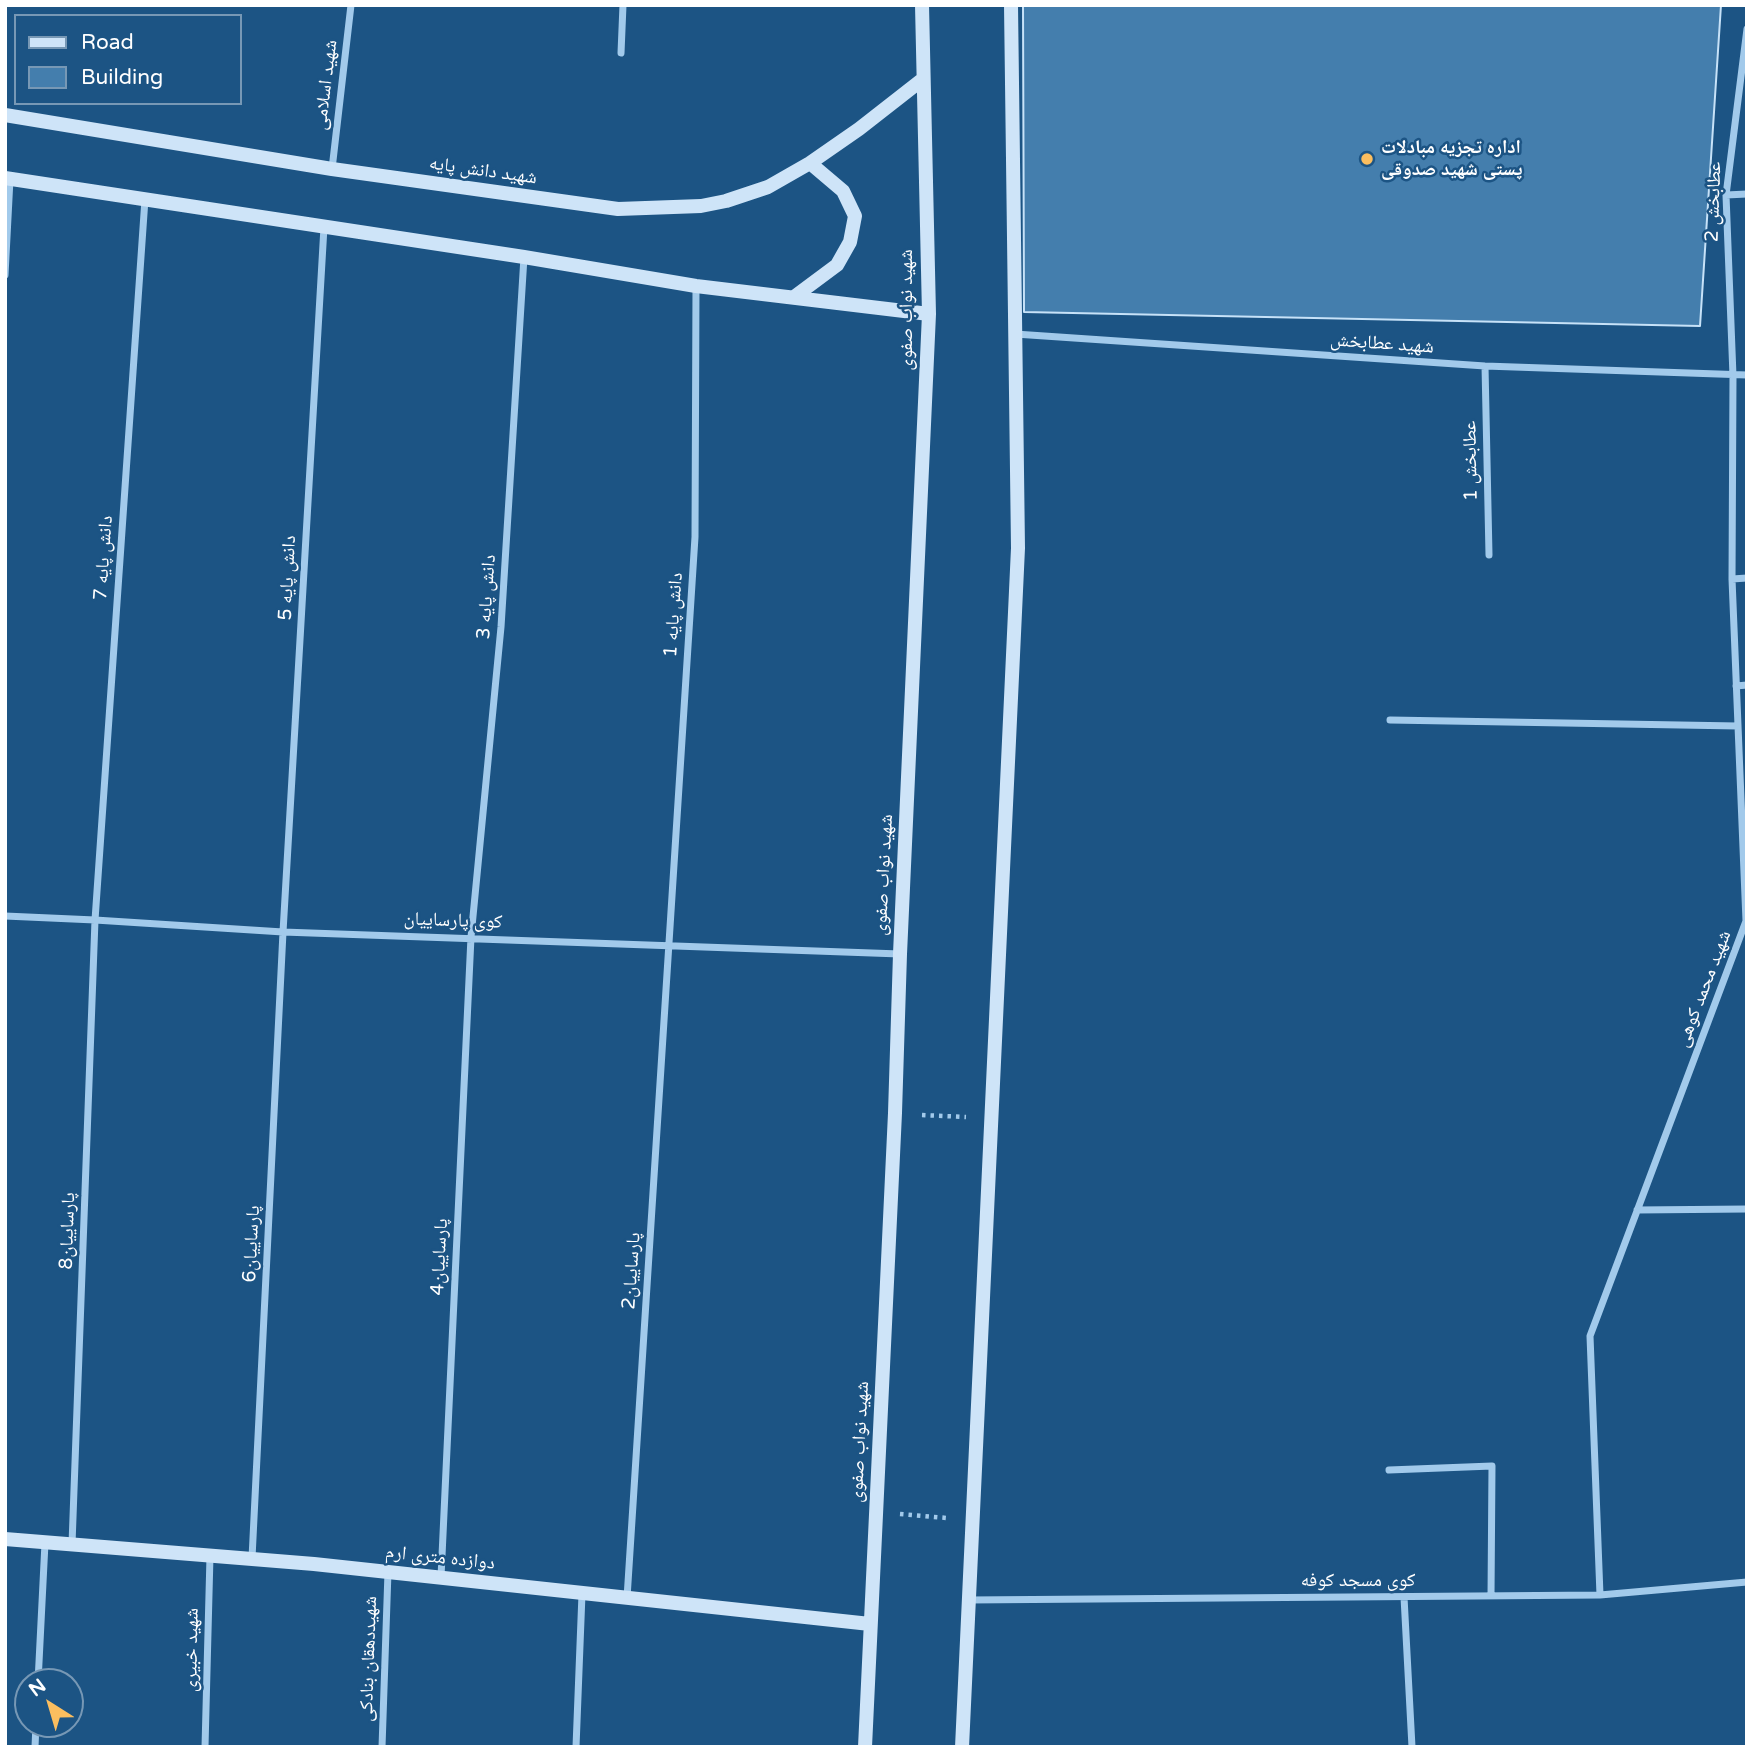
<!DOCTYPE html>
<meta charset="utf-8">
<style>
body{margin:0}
#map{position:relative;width:1752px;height:1752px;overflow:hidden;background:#1c5484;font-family:"Varela Round",sans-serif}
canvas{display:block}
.frame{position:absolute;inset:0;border:7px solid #fff;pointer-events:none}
.legend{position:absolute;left:14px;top:14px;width:228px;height:91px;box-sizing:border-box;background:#1c5484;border:2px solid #7798b5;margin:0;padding:9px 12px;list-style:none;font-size:21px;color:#fff}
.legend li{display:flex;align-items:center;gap:14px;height:35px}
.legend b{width:35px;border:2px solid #7798b5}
.north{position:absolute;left:14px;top:1668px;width:70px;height:70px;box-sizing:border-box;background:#1c5484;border:2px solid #7798b5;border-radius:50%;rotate:323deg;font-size:19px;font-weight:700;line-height:28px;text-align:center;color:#fff}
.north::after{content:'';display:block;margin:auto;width:24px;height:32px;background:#fbbe5f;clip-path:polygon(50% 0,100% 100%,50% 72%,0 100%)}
</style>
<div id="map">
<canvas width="1752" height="1752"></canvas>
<div class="frame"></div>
<ul class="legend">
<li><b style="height:9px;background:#cee4f8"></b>Road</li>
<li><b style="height:19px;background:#447ead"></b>Building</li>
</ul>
<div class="north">N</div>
</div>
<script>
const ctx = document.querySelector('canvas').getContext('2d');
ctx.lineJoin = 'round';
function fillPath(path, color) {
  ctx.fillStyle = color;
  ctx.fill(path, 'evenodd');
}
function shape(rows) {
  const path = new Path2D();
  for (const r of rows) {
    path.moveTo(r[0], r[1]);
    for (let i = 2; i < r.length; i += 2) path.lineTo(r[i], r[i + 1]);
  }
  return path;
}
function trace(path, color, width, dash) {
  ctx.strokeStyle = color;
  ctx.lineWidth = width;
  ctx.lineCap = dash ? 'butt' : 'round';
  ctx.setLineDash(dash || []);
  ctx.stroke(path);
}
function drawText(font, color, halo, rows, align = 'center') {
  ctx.font = font + ' "Varela Round","Noto Naskh Arabic",sans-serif';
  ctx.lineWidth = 5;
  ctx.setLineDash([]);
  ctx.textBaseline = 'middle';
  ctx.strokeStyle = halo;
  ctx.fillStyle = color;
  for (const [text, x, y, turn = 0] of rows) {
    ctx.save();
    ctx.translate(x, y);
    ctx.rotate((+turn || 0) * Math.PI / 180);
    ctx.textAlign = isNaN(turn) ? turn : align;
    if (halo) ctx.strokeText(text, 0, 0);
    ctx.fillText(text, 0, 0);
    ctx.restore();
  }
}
const building = shape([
 [1023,5,1721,5,1700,326,1024,312,1023,5]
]);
fillPath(building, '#447ead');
trace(building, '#c7e2f8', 2);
trace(shape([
 [922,1115,966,1117],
 [900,1514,947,1518]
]), '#a2caeb', 4.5, [3.5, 5]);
trace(shape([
 [621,53,623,5],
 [332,169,351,5],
 [1726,195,1747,194],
 [5,275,10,179],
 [1015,334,1485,366,1747,375],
 [1485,366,1489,555],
 [1732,579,1747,578],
 [1736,686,1747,685],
 [1390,720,1738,726],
 [5,916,95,920,283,932,900,954],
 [1637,1210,1747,1209],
 [1389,1470,1492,1466,1491,1596],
 [72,1544,95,920,145,199],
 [252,1558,283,932,324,227],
 [441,1577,471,937,501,627,524,257],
 [1600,1595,1590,1336,1746,921,1732,579,1733,376,1726,195,1747,29],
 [1404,1597,1412,1747],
 [627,1598,695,537,696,286],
 [969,1600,1600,1595,1747,1582],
 [38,1682,45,1543],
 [35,1747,36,1724],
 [205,1747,210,1556],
 [382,1747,388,1572],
 [576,1747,582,1594]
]), '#a2caeb', 7);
trace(shape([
 [5,115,332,169,618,209,701,206,726,201,768,187,810,163,859,129,923,79],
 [5,178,524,257,696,286,929,314],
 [794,297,837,265,850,242,855,216,843,191,810,163],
 [5,1539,314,1564,870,1624],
 [865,1747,895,1113,900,954,929,314,922,5],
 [962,1747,1018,548,1011,5]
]), '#cee4f8', 14);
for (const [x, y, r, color] of [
 [1367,159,7,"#fbbe5f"]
]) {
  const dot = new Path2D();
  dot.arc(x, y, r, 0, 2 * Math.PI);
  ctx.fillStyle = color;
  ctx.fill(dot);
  trace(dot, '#1c5484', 2.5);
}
drawText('19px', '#fff', '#1c5484', [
 ["شهید اسلامی",326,85,-83],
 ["شهید دانش پایه",483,171,8],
 ["عطابخش 2",1714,202,-88],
 ["شهید نواب صفوی",907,310,-90],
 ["شهید عطابخش",1382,344,4],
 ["عطابخش 1",1471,461,-91],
 ["دانش پایه 7",104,558,-86],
 ["دانش پایه 5",288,578,-87],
 ["دانش پایه 3",487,597,-86],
 ["دانش پایه 1",674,615,-86],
 ["شهید نواب صفوی",884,875,-87],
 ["کوی پارساییان",453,921,2],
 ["شهید محمد کوهی",1704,989,-69],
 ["پارساییان8",68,1231,-88],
 ["پارساییان6",252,1244,-87],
 ["پارساییان4",440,1257,-87],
 ["پارساییان2",632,1271,-86],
 ["شهید نواب صفوی",860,1442,-87],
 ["دوازده متری ارم",440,1558,6],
 ["کوی مسجد کوفه",1358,1581],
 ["شهید خبیری",192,1650,-89],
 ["شهیددهقان بنادکی",369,1659,-88]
]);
drawText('bold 19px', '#fff', '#1c5484', [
 ["اداره تجزیه مبادلات",1381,148],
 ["پستی شهید صدوقی",1381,170]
], 'left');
</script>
